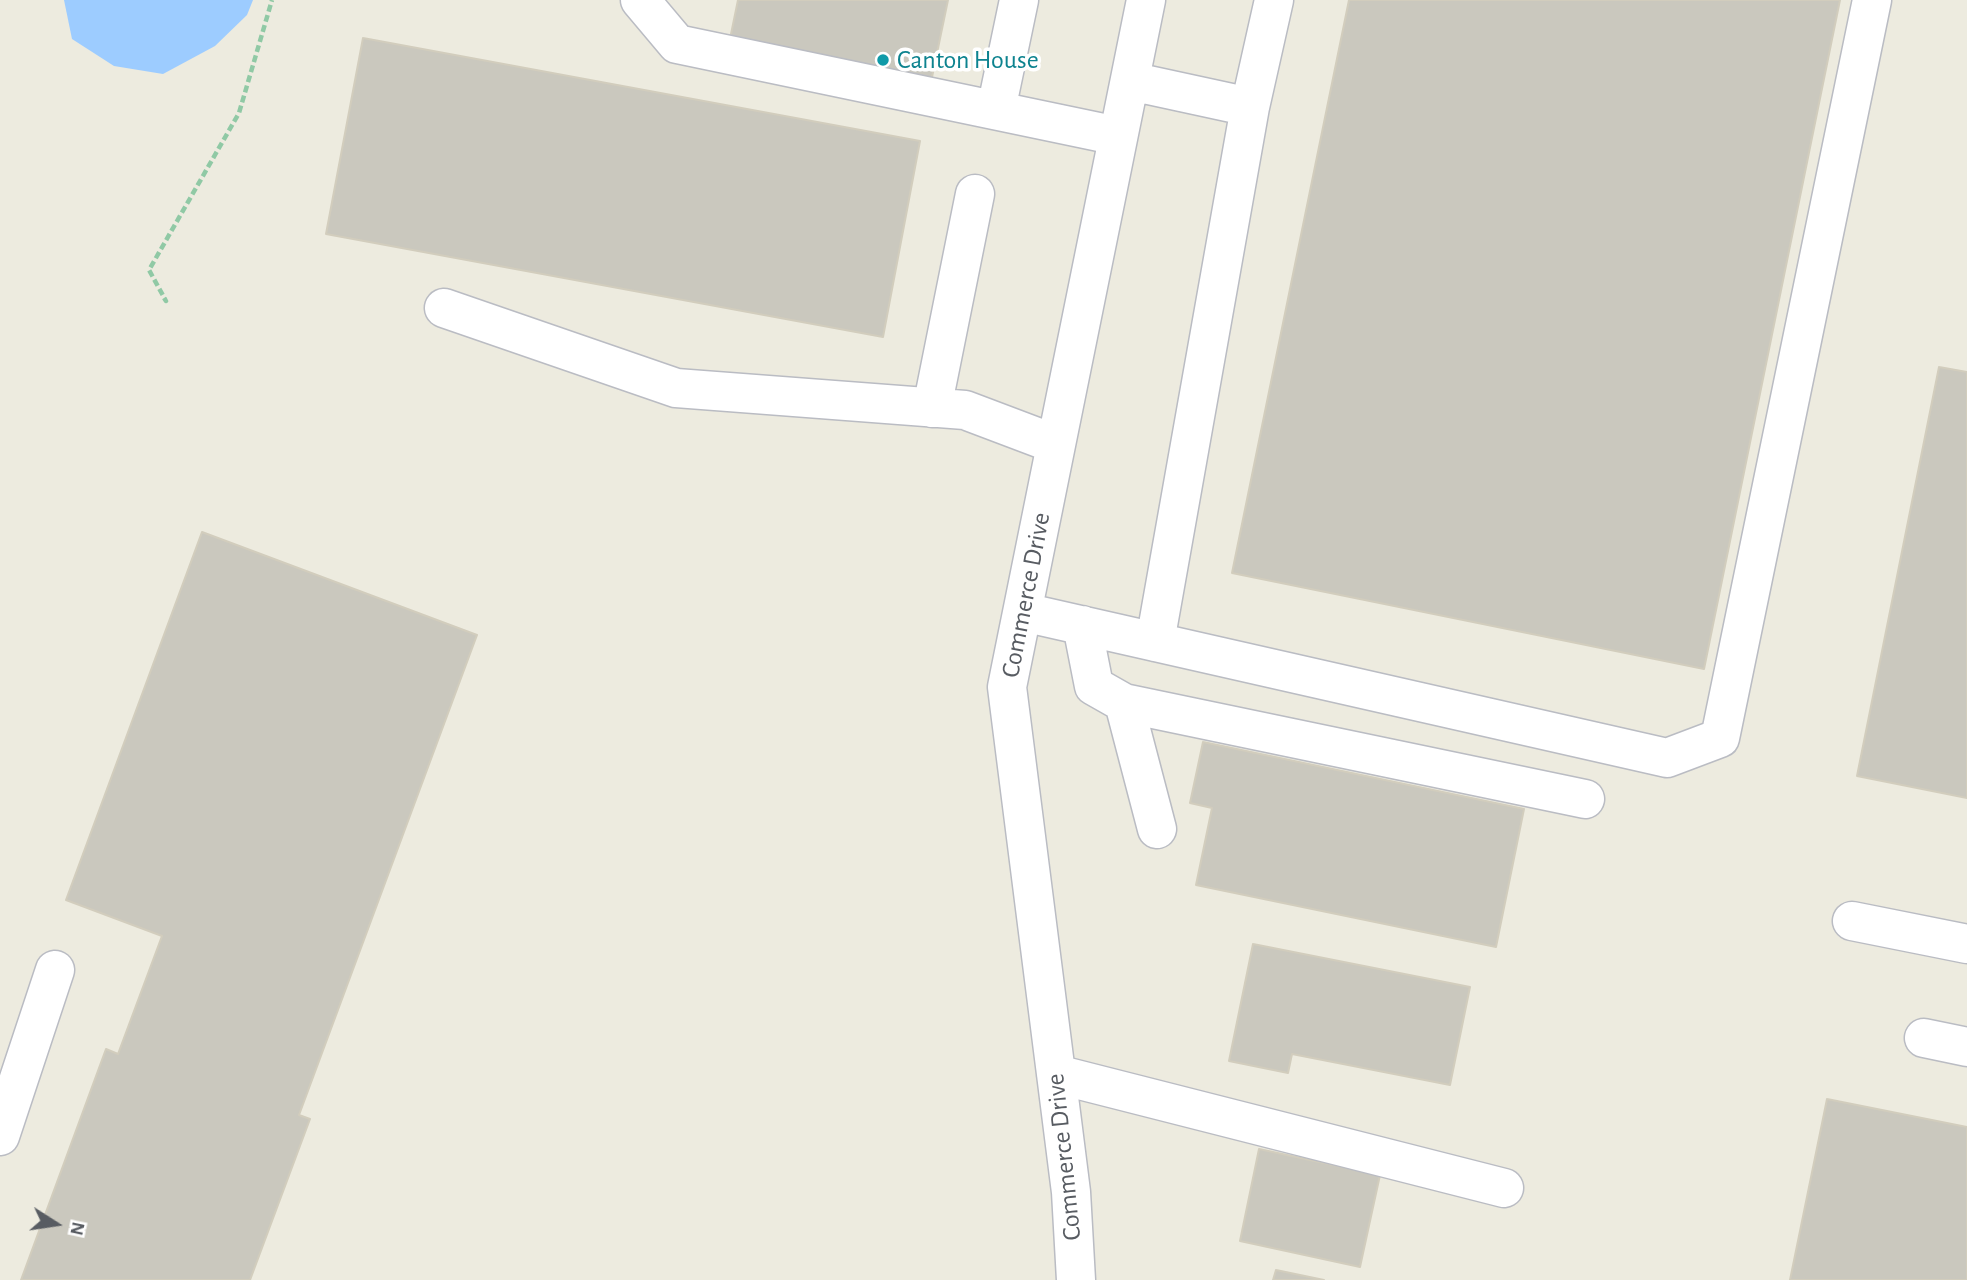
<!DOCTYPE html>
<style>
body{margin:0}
#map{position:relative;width:1967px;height:1280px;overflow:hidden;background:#edebdf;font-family:"Alegreya Sans",sans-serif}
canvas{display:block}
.north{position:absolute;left:21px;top:1189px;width:70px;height:70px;-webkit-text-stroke:5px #fff;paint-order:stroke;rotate:102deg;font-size:19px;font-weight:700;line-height:28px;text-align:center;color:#585c62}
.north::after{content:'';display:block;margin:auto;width:24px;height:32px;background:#585c62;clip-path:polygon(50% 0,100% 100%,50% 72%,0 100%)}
</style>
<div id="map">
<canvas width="1967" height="1280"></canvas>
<div class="north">N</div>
</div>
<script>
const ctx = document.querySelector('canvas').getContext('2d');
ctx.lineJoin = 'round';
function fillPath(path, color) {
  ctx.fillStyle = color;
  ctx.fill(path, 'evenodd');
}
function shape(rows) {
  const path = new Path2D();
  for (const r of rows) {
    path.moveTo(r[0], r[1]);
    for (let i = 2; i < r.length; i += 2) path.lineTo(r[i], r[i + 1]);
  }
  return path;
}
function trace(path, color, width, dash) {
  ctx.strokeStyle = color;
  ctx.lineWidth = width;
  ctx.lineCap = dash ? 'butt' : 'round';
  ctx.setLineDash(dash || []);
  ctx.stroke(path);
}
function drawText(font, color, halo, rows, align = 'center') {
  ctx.font = font + ' "Alegreya Sans",sans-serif';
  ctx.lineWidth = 7;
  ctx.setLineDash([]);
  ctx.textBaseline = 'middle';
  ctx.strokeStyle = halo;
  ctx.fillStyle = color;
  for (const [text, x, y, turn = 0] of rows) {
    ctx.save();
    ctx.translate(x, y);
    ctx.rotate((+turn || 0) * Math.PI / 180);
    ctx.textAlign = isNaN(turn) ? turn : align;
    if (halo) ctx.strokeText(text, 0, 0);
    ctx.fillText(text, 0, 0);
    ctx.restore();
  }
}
fillPath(shape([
 [64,0,253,0,247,15,215,46,163,74,114,66,72,39]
]), '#9dccff');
const building = shape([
 [738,0,948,0,931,82,730,39,738,0],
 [1349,0,1840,0,1704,669,1232,573,1349,0],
 [363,38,920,141,883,337,326,234,363,38],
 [1939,367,1967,372,1967,798,1857,776,1939,367],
 [202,532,477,635,299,1115,310,1119,250,1280,21,1280,106,1049,118,1054,162,936,66,900,202,532],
 [1203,742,1524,809,1496,947,1196,885,1212,808,1190,803,1203,742],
 [1253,944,1470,987,1450,1085,1292,1054,1288,1073,1229,1061,1253,944],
 [1827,1099,1967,1127,1967,1280,1790,1280,1827,1099],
 [1259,1149,1380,1175,1360,1267,1240,1241,1259,1149],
 [1276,1270,1324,1280,1273,1280,1276,1270]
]);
fillPath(building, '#cac8be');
trace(building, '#d2cdbd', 2);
const minor = shape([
 [640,0,677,44,1118,136],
 [1130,81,1250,107],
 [996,110,1019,0],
 [444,308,676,388,965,410,1055,444],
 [932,408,975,194],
 [1023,612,1667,758,1720,738,1872,0],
 [1082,625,1094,686,1124,703,1157,829],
 [1155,642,1250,107,1274,0],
 [1124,703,1585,799],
 [1852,921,1967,944],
 [1924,1038,1967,1047],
 [1056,1074,1504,1188],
 [0,1136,55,970],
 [1076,1280,1071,1192,1007,687,1146,0]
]);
trace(minor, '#babcc3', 41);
trace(shape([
 [164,298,166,301,149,270,239,113,272,0]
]), '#90c9a5', 4.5, [7, 3.5]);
trace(minor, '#fff', 38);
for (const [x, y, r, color] of [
 [883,60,7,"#0f9aa8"]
]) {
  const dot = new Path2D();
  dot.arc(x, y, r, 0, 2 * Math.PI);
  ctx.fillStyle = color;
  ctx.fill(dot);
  trace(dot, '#fff', 2.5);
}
drawText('26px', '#0d838f', '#fff', [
 ["Canton House",897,60]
], 'left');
drawText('26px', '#585c62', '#fff', [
 ["Commerce Drive",1026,595,-79],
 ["Commerce Drive",1064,1157,-96]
]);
</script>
